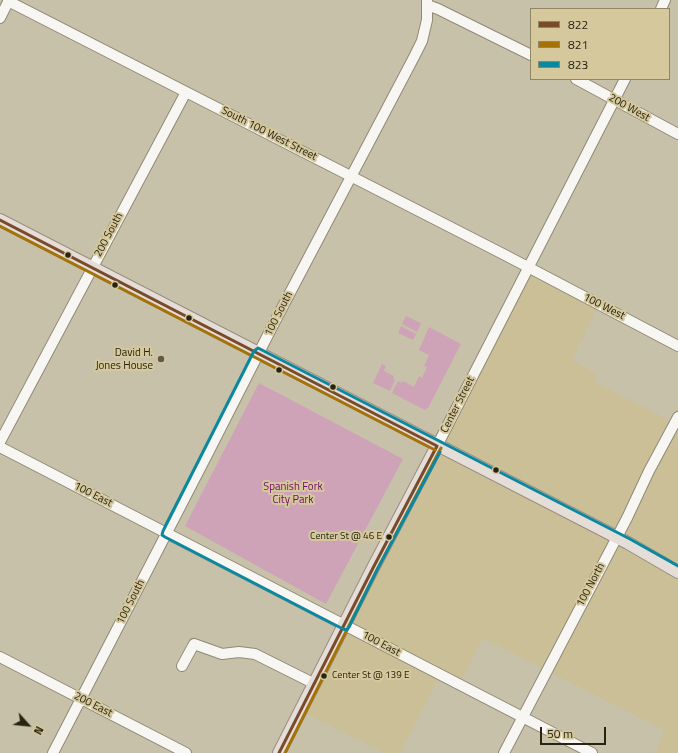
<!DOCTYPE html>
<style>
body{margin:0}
#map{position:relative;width:678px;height:753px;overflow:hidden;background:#c8c1a9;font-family:"Titillium Web",sans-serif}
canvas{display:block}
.legend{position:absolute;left:530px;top:8px;width:140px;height:72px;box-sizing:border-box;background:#d5c89c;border:1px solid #908665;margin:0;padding:5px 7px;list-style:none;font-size:12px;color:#282312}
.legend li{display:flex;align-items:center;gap:8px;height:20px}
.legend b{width:20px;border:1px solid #908665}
.north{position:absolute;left:8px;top:705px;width:40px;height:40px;-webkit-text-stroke:3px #d5c89c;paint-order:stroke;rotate:117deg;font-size:11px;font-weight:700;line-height:16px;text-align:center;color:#282312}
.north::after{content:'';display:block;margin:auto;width:14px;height:18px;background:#282312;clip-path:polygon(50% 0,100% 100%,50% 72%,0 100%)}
.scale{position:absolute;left:540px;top:727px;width:66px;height:18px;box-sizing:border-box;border:2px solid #282312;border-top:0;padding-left:5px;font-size:12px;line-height:14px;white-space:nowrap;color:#282312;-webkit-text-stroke:3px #d5c89c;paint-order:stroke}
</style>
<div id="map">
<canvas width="678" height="753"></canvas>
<ul class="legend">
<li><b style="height:5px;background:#7a4b2a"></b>822</li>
<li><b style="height:5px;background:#a47207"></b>821</li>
<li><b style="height:5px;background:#0a889f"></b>823</li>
</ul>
<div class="north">N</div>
<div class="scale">50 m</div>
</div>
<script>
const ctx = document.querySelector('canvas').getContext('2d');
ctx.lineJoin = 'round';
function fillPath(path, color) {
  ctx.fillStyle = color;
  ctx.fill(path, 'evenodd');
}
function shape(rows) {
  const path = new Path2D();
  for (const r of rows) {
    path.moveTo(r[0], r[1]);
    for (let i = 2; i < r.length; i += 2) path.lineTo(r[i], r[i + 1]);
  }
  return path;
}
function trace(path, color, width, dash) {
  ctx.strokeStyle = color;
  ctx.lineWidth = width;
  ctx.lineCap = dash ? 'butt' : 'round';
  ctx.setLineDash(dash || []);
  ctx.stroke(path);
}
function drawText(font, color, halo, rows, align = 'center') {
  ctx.font = font + ' "Titillium Web",sans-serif';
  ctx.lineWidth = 4;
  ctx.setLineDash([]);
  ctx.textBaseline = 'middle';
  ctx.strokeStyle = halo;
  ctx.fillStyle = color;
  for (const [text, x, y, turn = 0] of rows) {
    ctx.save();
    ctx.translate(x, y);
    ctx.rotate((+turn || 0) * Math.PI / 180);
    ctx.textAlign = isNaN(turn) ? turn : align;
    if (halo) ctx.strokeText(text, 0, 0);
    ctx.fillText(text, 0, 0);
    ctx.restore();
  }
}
fillPath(shape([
 [529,268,599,305,572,360,595,373,595,382,678,425,678,753,655,753,664,730,483,638,459,685,440,676,400,753,385,753,301,711]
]), '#cabf97');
fillPath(shape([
 [406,316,421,323,417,332,402,324],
 [401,326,416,334,413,340,398,333],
 [429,327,461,344,428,408,425,410,392,393,398,381,401,383,403,381,414,387,419,376,422,378,427,367,424,366,429,355,419,350],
 [382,364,386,366,384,371,394,376,393,379,395,380,390,391,373,383],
 [259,383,403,459,326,604,185,526]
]), '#cea3b7');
const minor = shape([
 [8,1,505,255,678,346],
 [427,5,438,9,531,55],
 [661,9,665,0],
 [0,18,9,0],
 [576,79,678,134],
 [0,442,186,92],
 [437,446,625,79],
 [0,447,592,753],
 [0,657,186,753],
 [182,666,194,644,222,654,239,652,255,654,315,684],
 [53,753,208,453,272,327,414,57,422,41,427,20,427,0],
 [504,753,627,518,649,471,678,417]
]);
const major = shape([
 [0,220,628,543,678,572],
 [279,753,373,568,437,446]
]);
trace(minor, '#8f8a78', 12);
trace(major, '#9a8d7f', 14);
trace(minor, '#f7f6f2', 10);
trace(major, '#e4ddd8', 12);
trace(shape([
 [0,220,437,446],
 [279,753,373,568,437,446]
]), '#7a4b2a', 3);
trace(shape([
 [0,226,435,450],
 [285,753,377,570,441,448]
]), '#a47207', 3);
trace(shape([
 [440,452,377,570,349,627,347,630,343,629,165,537,162,535,163,531,254,351,258,348,630,539,678,566]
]), '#0a889f', 3);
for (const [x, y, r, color] of [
 [68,255,3.5,"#282312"],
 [115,285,3.5,"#282312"],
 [189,318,3.5,"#282312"],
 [161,359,4,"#605a47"],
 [279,370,3.5,"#282312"],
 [333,387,3.5,"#282312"],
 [496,470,3.5,"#282312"],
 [389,537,3.5,"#282312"],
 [324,676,3.5,"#282312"]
]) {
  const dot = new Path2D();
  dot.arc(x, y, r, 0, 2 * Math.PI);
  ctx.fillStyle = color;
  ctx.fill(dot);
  trace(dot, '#d5c89c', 1.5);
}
drawText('10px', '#282312', '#d5c89c', [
 ["Center St @ 46 E",382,537],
 ["Center St @ 139 E",332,676,"left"]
], 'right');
drawText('11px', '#282312', '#d5c89c', [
 ["200 West",629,108,29],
 ["South 100 West Street",269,134,27],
 ["200 South",109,235,-62],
 ["100 West",604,307,27],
 ["100 South",279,314,-63],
 ["Center Street",458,405,-63],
 ["100 East",93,495,27],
 ["100 North",591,585,-62],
 ["100 South",131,602,-63],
 ["100 East",381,644,28],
 ["200 East",93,705,27]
]);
drawText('11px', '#282312', '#d5c89c', [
 ["David H.",153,353],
 ["Jones House",153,366]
], 'right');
drawText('11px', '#740767', '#d5c89c', [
 ["Spanish Fork",293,487],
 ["City Park",293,500]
]);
</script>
